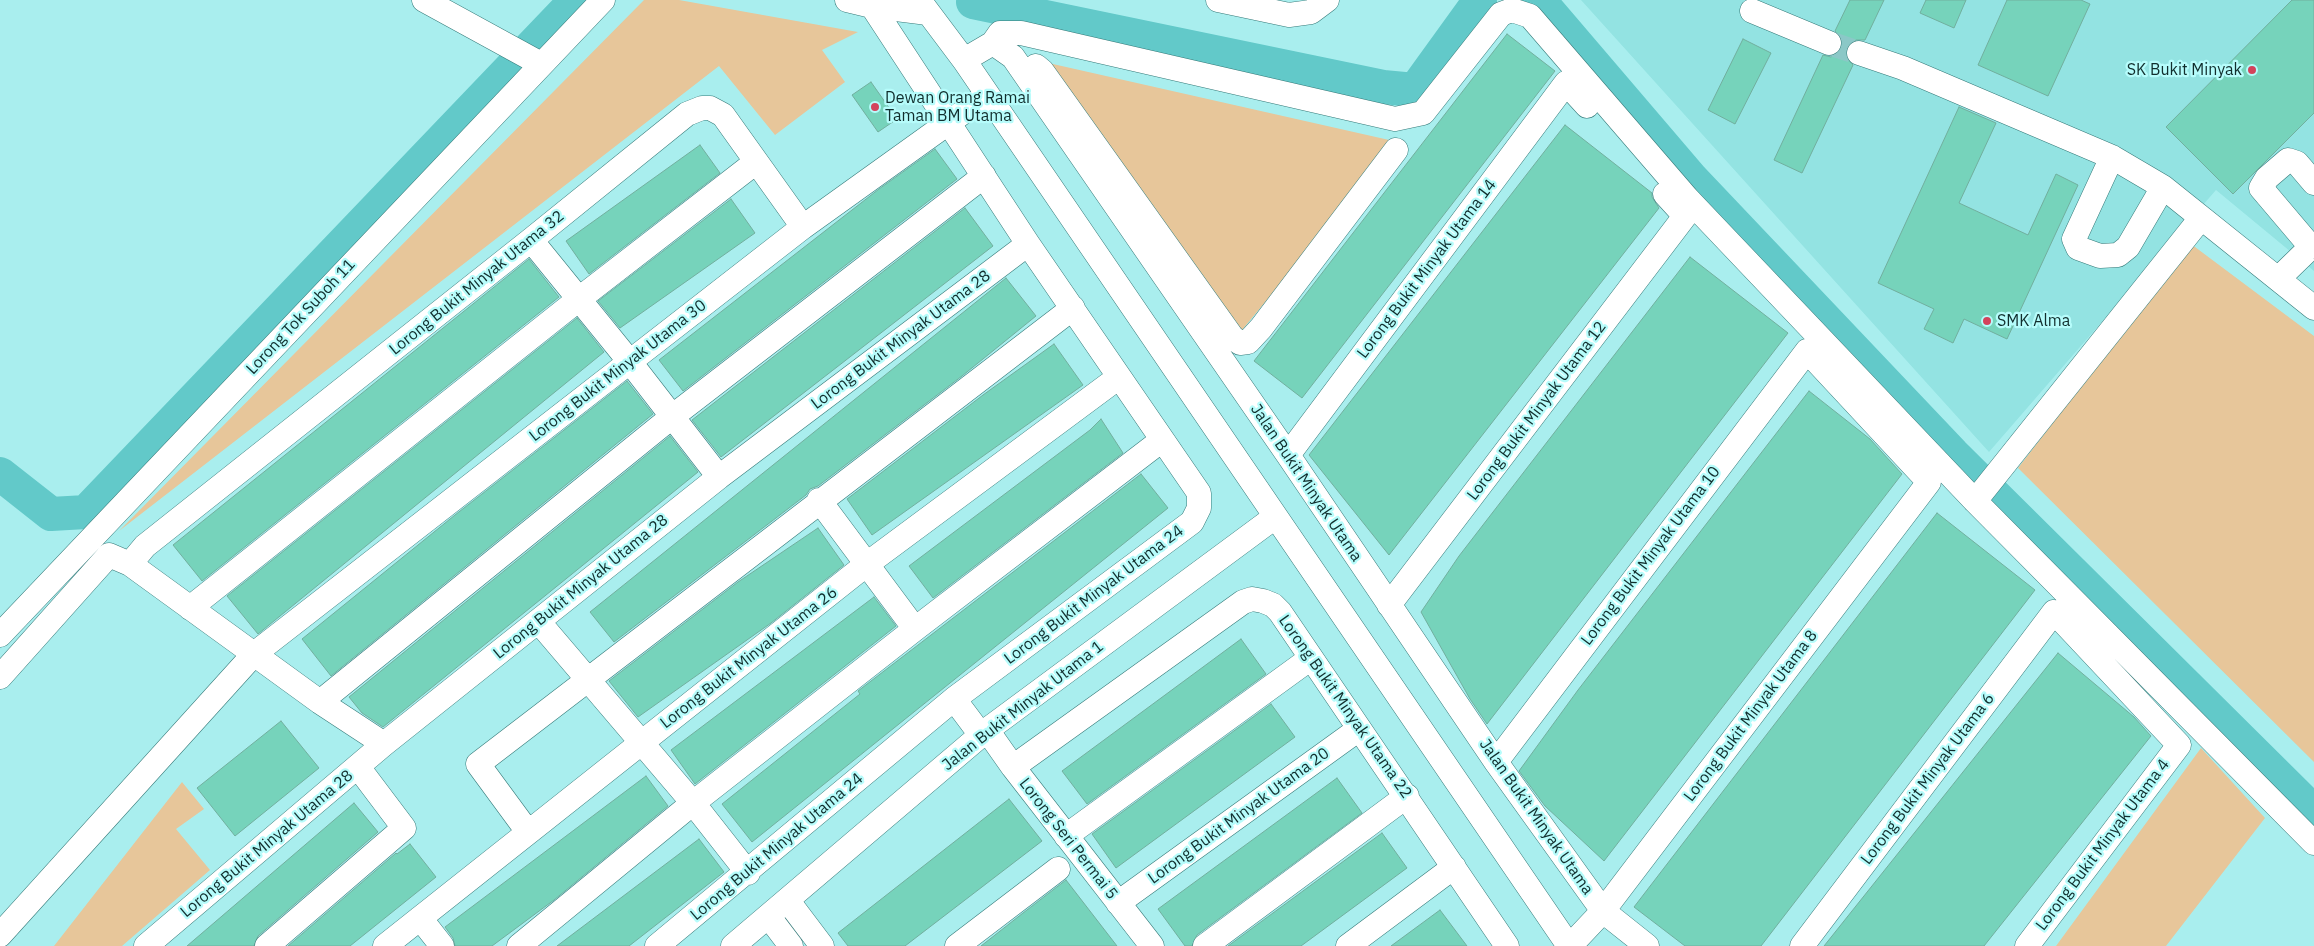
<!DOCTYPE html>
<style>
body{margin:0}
canvas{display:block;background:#a9eeee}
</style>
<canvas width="2314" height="946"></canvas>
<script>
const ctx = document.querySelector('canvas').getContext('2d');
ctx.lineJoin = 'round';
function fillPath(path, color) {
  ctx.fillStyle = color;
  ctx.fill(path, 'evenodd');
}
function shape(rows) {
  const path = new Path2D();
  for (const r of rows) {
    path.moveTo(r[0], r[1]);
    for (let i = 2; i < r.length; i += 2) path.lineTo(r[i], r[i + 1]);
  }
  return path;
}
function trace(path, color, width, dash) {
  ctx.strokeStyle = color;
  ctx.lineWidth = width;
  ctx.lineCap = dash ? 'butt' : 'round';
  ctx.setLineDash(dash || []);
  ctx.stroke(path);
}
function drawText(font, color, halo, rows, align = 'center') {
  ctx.font = font + ' "IBM Plex Sans",sans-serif';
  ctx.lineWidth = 4.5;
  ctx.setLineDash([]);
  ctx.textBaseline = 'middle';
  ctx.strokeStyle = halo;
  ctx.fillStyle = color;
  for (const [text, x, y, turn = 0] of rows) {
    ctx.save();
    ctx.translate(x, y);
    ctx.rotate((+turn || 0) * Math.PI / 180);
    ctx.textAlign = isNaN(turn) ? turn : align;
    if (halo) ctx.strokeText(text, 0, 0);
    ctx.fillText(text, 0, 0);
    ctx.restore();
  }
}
fillPath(shape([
 [1581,0,2314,0,2314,271,2216,190,1989,452]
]), '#93e3e2');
fillPath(shape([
 [644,0,679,0,858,32,822,50,845,82,775,135,719,66,119,531],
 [1044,62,1398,142,1242,330],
 [2191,244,2314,336,2314,762,2018,468],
 [2201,748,2265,818,2166,946,2056,946],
 [182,782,204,809,176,829,210,870,122,946,54,946]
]), '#e7c69a');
trace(shape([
 [1539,0,1692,179,1953,454,2314,812],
 [973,2,1383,87,1415,90,1480,0],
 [0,474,51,514,86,512,576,0]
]), '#62c9c9', 34);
const building = shape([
 [1850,0,1884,0,1865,40,1856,40,1846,48,1846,56,1853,65,1802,173,1774,160,1823,55,1831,57,1841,49,1843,41,1835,31,1850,0],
 [1926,0,1966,0,1954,28,1920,13,1926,0],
 [2007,0,2081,0,2090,4,2048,96,1978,65,2007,0],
 [2292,0,2314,0,2314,113,2233,194,2166,127,2292,0],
 [1507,34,1555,71,1302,398,1254,361,1507,34],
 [1743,39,1771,53,1735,124,1708,110,1743,39],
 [871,82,897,119,878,132,852,95,871,82],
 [1959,107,1996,123,1959,203,2028,235,2056,174,2078,185,2007,339,1964,319,1953,343,1924,329,1934,309,1878,283,1959,107],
 [1565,125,1652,193,1652,197,1659,208,1389,555,1309,455,1565,125],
 [700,145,720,173,589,274,566,241,700,145],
 [935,149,957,179,683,391,659,360,879,189,935,149],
 [731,199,755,233,620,328,598,301,731,199],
 [965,208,993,246,721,457,692,420,965,208],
 [1690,257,1788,333,1487,724,1470,699,1421,612,1459,556,1690,257],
 [529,259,559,297,202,581,173,545,529,259],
 [1006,278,1036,316,962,376,818,486,810,489,806,495,614,642,590,612,1006,278],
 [577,318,604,352,258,634,227,596,577,318],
 [1054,344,1083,385,872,535,847,499,983,395,1054,344],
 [627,381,653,414,331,676,302,639,455,515,627,381],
 [1809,391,1870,439,1902,474,1604,861,1545,806,1519,771,1578,690,1809,391],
 [1101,419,1123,453,933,598,909,566,1090,430,1101,419],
 [670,436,698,472,383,727,362,713,349,697,670,436],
 [1141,474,1168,508,752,842,722,804,860,694,858,691,1141,474],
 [1937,513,2035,590,1761,946,1685,946,1634,907,1937,513],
 [818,528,844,565,771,623,638,717,609,681,738,582,818,528],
 [874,597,896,626,695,784,671,750,874,597],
 [1241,639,1266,674,1087,804,1062,771,1241,639],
 [2058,653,2134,717,2151,736,1984,946,1824,946,2058,653],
 [1271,704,1295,737,1116,868,1092,834,1271,704],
 [281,721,319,768,235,836,197,788,281,721],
 [646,776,668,806,554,900,492,946,455,946,453,938,445,927,646,776],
 [1337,778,1362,813,1197,935,1192,946,1185,946,1158,909,1337,778],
 [1009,799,1042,841,905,946,848,946,838,933,1009,799],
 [354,803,378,832,258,936,254,946,187,946,354,803],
 [1382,833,1407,868,1301,946,1228,946,1382,833],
 [699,839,724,872,629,946,557,946,699,839],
 [410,844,436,877,350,946,288,946,396,853,397,854,410,844],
 [1066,880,1117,946,981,946,1023,913,1066,880],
 [1440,910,1467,946,1391,946,1440,910]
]);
fillPath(building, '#76d3bb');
trace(building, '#71af9e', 1);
trace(shape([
 [1829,43,1859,53]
]), '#8bc8c7', 24, [24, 12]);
const minor = shape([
 [424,0,541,64],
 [847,0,872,6,928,13],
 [919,0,964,60,1569,946],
 [1218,0,1289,15,1311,12,1327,0],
 [1752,11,1829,43],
 [993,43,1000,33,1021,33,1395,119,1423,113,1501,14,1512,10,1530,16,1687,198,1975,501,2314,843],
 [1859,53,1903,68,2112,157,2163,187,2314,308],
 [964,60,993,43,1013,57,1288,455,1496,762,1603,911,1647,946],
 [1036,66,1042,71,1232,337,1240,343,1248,342,1261,328,1396,150],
 [2112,157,2074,239,2078,248,2100,256,2118,255,2128,247,2163,187],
 [531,240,630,362,719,477],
 [2311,247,2261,188,2267,178,2288,160,2297,163,2314,183],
 [2278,279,2314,244],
 [1288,455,1566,83,1587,106],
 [819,500,915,629],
 [1975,501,2201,218],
 [130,564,145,546,531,240,687,114,702,108,710,108,723,115,803,227],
 [1389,605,1685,216,1665,194],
 [190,608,579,299,756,162],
 [538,621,693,803,748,873],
 [0,635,603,0],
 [0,677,109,555,130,564,320,702,384,744],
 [954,699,981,735],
 [320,702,673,416,984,176],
 [987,730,1013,767,1152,946],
 [1496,762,1807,351,1929,482,1603,911,1570,946],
 [1013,767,1243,602,1252,599,1263,601,1273,605,1280,612,1507,946],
 [528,832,478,764,1073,308],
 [1066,836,1311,658],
 [788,901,822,946],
 [1118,903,1359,729],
 [769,917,791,946],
 [420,918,442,946],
 [0,935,254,654,803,227,987,95],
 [146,946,384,744,719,477,1028,244],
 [267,946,404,828,358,767],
 [385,946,867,564,1119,377],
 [519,946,693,803,915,629,1162,440],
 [657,946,954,699,1192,522,1199,508,1199,493,1028,244,872,6],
 [733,946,987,730,1275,517],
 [957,946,1058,869],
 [1205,946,1407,796],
 [1348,946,1454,867],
 [1802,946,2054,612,2179,745,2027,946]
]);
trace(minor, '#357a79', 25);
trace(minor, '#fff', 24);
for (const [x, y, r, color] of [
 [2252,70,5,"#d3435b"],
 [875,107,5,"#d3435b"],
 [1987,321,5,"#d3435b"]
]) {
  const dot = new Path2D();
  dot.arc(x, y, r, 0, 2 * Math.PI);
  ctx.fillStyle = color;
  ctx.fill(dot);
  trace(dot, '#b6fcfb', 2);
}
drawText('16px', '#112e2d', '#b6fcfb', [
 ["SK Bukit Minyak",2242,70,"right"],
 ["Dewan Orang Ramai",885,98],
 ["Taman BM Utama",885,116],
 ["SMK Alma",1997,321]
], 'left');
drawText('16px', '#112e2d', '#b6fcfb', [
 ["Lorong Bukit Minyak Utama 14",1427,269,-53],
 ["Lorong Bukit Minyak Utama 32",477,283,-39],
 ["Lorong Tok Suboh 11",301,317,-47],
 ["Lorong Bukit Minyak Utama 28",901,340,-37],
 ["Lorong Bukit Minyak Utama 30",618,371,-38],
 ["Lorong Bukit Minyak Utama 12",1537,411,-53],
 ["Jalan Bukit Minyak Utama",1306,483,56],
 ["Lorong Bukit Minyak Utama 10",1651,556,-53],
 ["Lorong Bukit Minyak Utama 28",581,587,-39],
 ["Lorong Bukit Minyak Utama 24",1094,595,-37],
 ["Lorong Bukit Minyak Utama 26",749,658,-38],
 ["Jalan Bukit Minyak Utama 1",1023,706,-38],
 ["Lorong Bukit Minyak Utama 22",1345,707,55],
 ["Lorong Bukit Minyak Utama 8",1751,716,-53],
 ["Lorong Bukit Minyak Utama 6",1928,779,-53],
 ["Lorong Bukit Minyak Utama 20",1239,816,-36],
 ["Jalan Bukit Minyak Utama",1536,817,55],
 ["Lorong Seri Permai 5",1068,839,52],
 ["Lorong Bukit Minyak Utama 28",267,844,-40],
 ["Lorong Bukit Minyak Utama 4",2103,845,-53],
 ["Lorong Bukit Minyak Utama 24",777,847,-40]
]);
</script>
